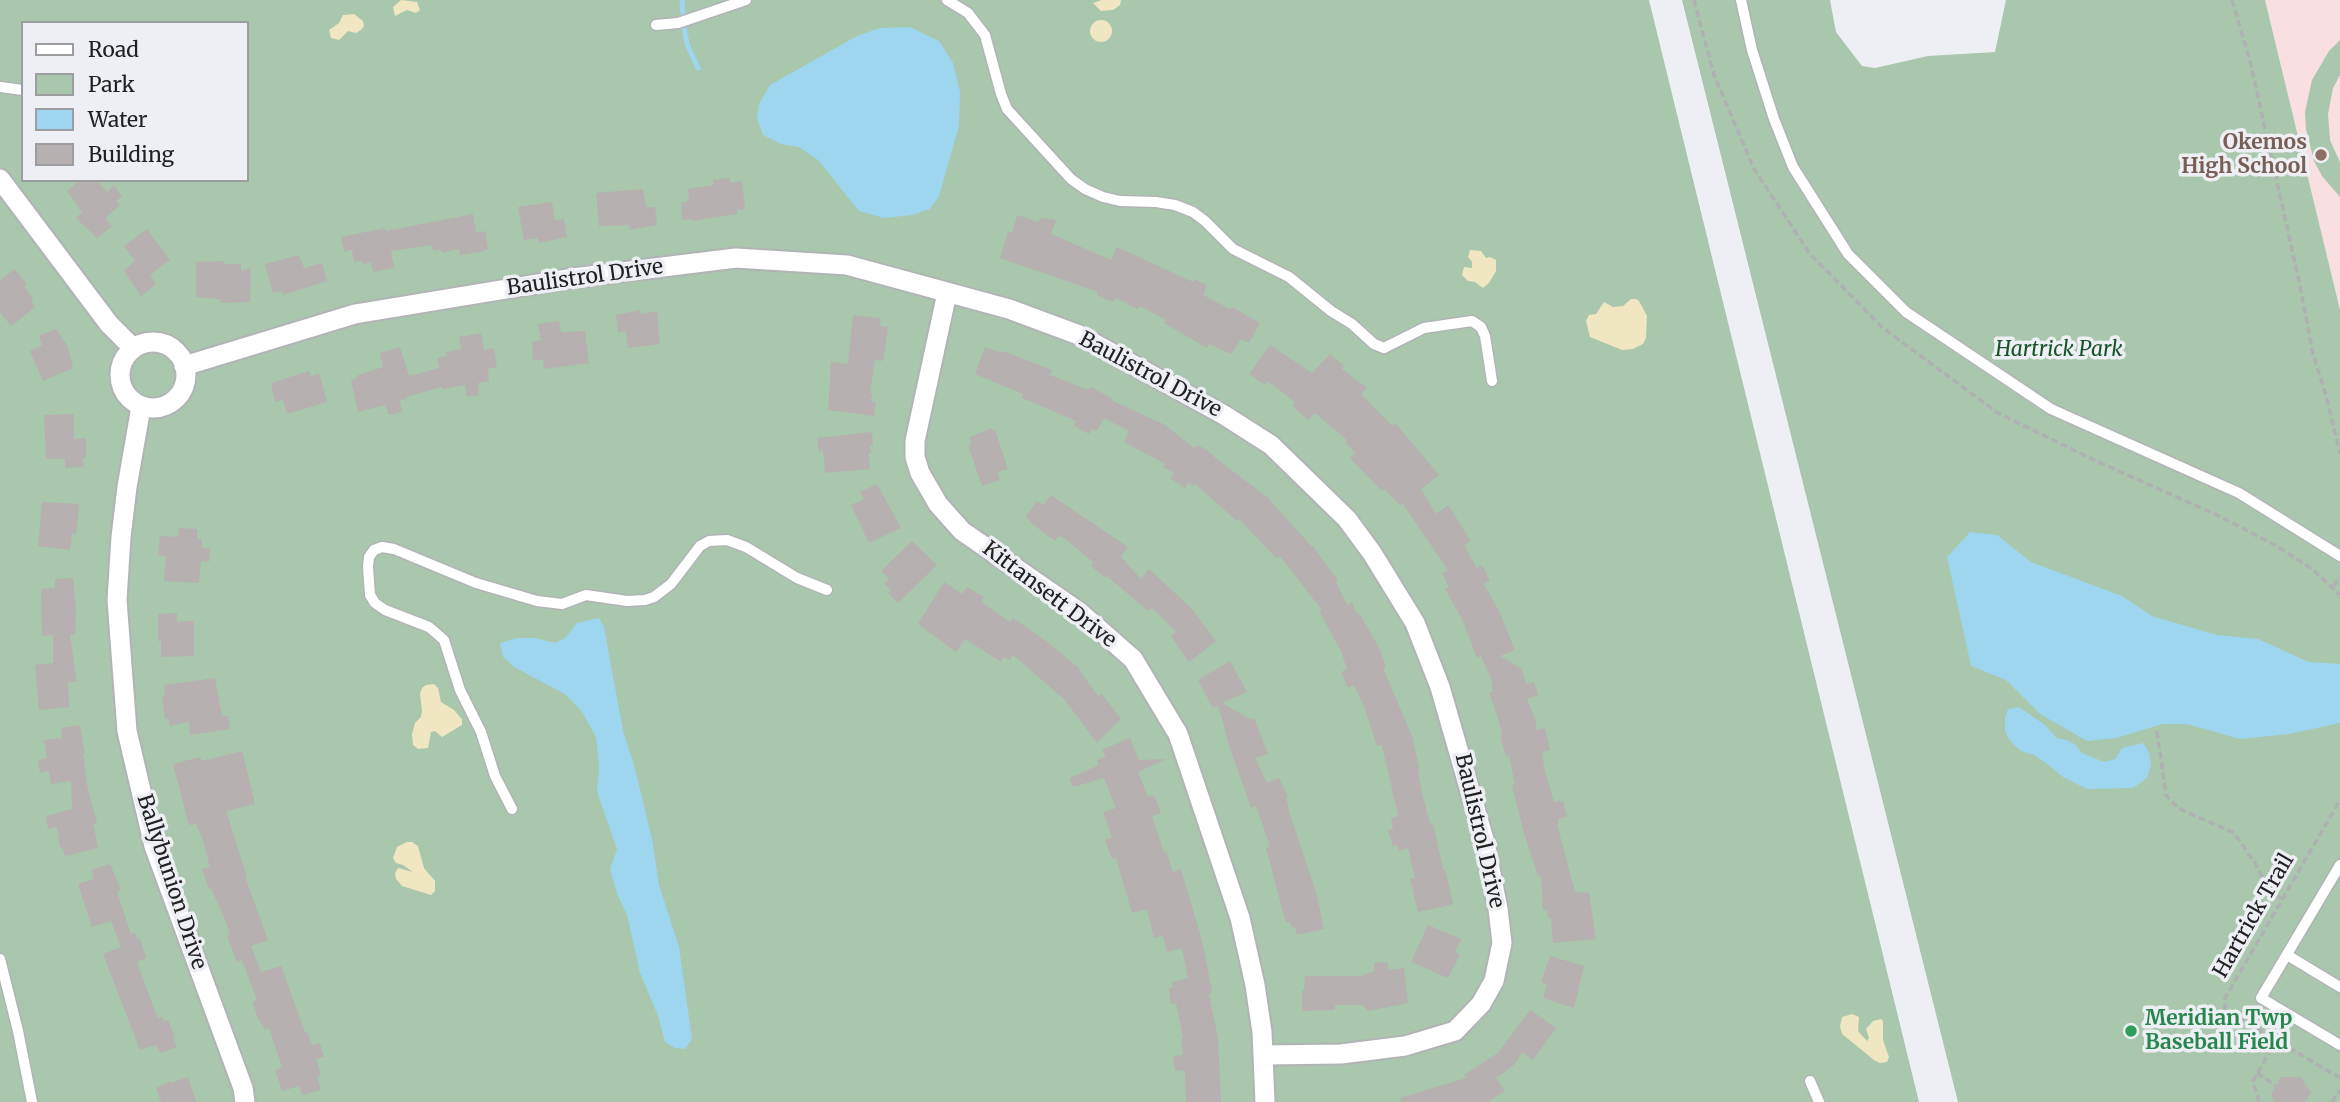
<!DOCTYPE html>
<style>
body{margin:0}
#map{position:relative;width:2340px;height:1102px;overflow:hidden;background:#eeeff4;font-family:Merriweather,serif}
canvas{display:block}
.legend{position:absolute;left:21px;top:21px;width:228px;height:161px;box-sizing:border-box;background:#eeeff4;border:2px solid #9c9da0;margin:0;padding:9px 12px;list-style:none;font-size:21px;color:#202122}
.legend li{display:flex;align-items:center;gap:14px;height:35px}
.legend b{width:35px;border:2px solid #9c9da0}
</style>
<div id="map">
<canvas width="2340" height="1102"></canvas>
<ul class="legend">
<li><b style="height:9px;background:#fff"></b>Road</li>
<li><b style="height:19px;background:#a8c7ac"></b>Park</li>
<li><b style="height:19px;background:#9ed6ef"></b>Water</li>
<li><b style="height:19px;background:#b6b0b0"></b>Building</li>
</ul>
</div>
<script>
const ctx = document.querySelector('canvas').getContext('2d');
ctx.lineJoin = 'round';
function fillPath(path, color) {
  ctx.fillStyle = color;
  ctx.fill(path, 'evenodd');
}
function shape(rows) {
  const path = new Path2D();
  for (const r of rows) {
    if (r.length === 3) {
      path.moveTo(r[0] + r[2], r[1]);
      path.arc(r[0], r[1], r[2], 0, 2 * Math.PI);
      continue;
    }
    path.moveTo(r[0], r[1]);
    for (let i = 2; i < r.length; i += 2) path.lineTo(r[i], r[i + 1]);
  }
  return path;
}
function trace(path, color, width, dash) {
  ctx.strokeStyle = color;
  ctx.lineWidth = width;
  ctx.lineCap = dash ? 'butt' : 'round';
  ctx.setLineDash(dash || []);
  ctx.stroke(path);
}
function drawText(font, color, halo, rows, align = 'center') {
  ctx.font = font + ' Merriweather,serif';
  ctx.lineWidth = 7;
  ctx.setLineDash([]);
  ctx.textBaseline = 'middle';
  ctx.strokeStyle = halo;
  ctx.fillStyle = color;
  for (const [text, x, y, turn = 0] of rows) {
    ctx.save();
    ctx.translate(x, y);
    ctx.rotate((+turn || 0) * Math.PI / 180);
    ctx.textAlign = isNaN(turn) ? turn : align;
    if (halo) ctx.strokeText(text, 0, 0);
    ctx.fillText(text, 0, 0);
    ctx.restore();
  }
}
fillPath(shape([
 [2265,0,2340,0,2340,310]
]), '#f9dee2');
fillPath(shape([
 [0,0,1649,0,1919,1102,0,1102],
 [23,23,247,23,247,180,23,180],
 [1682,0,1830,0,1836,32,1862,66,1875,68,1928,56,1995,52,2006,0,2265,0,2340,310,2340,1102,1958,1102],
 [2340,40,2340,75,2333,88,2328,114,2330,140,2340,162,2340,197,2322,176,2314,161,2306,129,2305,112,2312,80,2329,51]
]), '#a8c7ac');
fillPath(shape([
 [401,0,417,2,420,10,416,13,407,10,395,16,393,7],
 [1102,0,1121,0,1120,5,1113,10,1101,11,1093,3],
 [354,14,363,21,364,26,361,30,356,33,348,31,339,40,331,38,329,30,339,23,343,15],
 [1101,31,11],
 [1470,250,1481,251,1486,258,1490,257,1496,260,1496,271,1489,283,1483,288,1475,282,1468,281,1462,275,1464,267,1472,268,1472,262,1468,257],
 [1631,299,1636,299,1639,301,1647,316,1646,338,1643,344,1633,349,1622,350,1590,337,1586,321,1589,315,1596,314,1604,302,1613,307,1623,306],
 [434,684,438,688,441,702,454,710,462,719,462,725,442,737,435,731,431,732,428,748,418,749,413,745,412,734,415,723,421,717,422,711,420,694,422,688,426,685],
 [407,842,412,842,418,846,424,868,435,881,435,891,431,895,402,886,396,879,395,873,398,868,413,872,403,865,396,863,393,858,397,847],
 [1852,1014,1859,1017,1858,1031,1867,1041,1869,1038,1866,1029,1873,1021,1881,1019,1883,1021,1883,1040,1889,1057,1887,1062,1880,1063,1874,1060,1842,1034,1840,1026,1842,1017]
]), '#f0e6c1');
fillPath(shape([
 [910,27,939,41,953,63,960,92,959,126,939,196,930,209,912,215,884,218,859,211,818,160,799,147,781,144,763,135,757,119,759,104,770,85,857,36,880,28],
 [1970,532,1997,535,2031,562,2122,596,2152,616,2217,635,2258,639,2309,662,2340,664,2340,723,2289,734,2240,739,2187,724,2163,724,2116,738,2087,741,2040,714,2006,680,1971,666,1947,557],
 [599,618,604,627,623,731,634,765,652,839,659,885,679,947,692,1039,685,1049,675,1048,665,1042,658,1016,640,973,627,915,617,894,610,869,617,849,597,792,599,768,596,737,582,712,565,694,514,667,503,657,500,643,517,638,535,638,555,643,565,638,577,623],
 [2019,707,2045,725,2057,738,2067,740,2076,745,2082,753,2104,762,2115,759,2122,748,2143,743,2149,752,2151,765,2147,778,2133,788,2087,789,2063,777,2046,763,2034,755,2021,751,2010,741,2005,731,2005,718,2008,709]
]), '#9ed6ef');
trace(shape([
 [682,0,683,15],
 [684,27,687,44,698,68]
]), '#9ed6ef', 5);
fillPath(shape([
 [730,178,731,183,742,181,745,209,737,210,737,214,692,221,692,219,682,220,681,203,689,201,688,189,713,185,713,180],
 [80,180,96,180,107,192,114,185,122,196,116,201,120,205,105,218,112,226,97,238,76,218,82,212,67,191],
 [643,189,646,207,655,207,657,225,629,230,629,225,599,226,596,193],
 [552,202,555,220,564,219,567,237,539,243,538,238,524,240,518,207],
 [473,214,476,233,485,231,488,249,480,252,460,255,459,249,442,253,441,249,433,251,432,245,391,251,394,268,373,272,371,262,363,264,362,261,354,262,352,250,344,252,341,237,385,228,386,231],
 [1017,215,1039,222,1040,218,1056,220,1051,234,1111,260,1117,247,1193,282,1194,279,1207,285,1203,295,1230,309,1232,307,1260,323,1249,343,1241,339,1231,354,1209,344,1207,348,1164,323,1166,320,1140,306,1138,309,1116,298,1115,301,1109,301,1097,295,1098,292,1000,258,1008,232,1012,233],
 [147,229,170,260,150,275,156,284,141,296,124,271,135,261,124,246],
 [299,255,304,268,322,263,327,281,283,295,282,291,273,293,265,264],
 [225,261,224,264,241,264,241,271,251,268,250,302,221,303,220,299,196,297,196,262],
 [15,269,27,285,24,286,33,299,31,301,35,307,11,326,0,312,0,280],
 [640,310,641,314,657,311,660,344,628,348,626,331,618,333,616,315],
 [853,315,881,318,880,326,888,327,883,361,875,360,870,393,872,393,871,402,876,402,874,416,828,410,831,362,848,364],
 [559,321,561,332,585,331,589,363,544,369,543,359,533,361,532,342,541,340,538,324],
 [56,329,68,347,73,368,43,381,30,351,42,345,39,336],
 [481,333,484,350,494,348,497,367,488,369,489,381,478,383,479,395,467,397,465,385,443,389,442,387,406,397,407,399,400,400,402,412,389,415,385,405,358,412,351,380,357,378,358,375,383,367,380,353,400,347,409,376,439,368,437,358,447,356,446,352,461,349,459,337],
 [1270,345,1312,373,1330,354,1344,366,1342,369,1367,388,1361,394,1392,426,1395,423,1439,475,1421,489,1436,514,1448,505,1471,541,1464,545,1477,568,1482,565,1490,580,1484,584,1499,611,1515,650,1500,656,1522,669,1526,684,1534,682,1538,695,1527,699,1536,721,1536,730,1545,728,1550,750,1542,752,1544,768,1554,802,1563,801,1567,817,1558,819,1559,824,1557,824,1575,892,1589,893,1596,939,1553,943,1551,918,1548,918,1547,909,1543,910,1541,876,1538,876,1524,833,1512,785,1515,784,1509,755,1506,756,1500,737,1502,736,1499,721,1489,692,1493,691,1491,684,1493,683,1481,656,1477,658,1463,621,1445,589,1449,587,1442,573,1448,570,1403,504,1400,505,1384,489,1382,491,1350,458,1355,453,1345,442,1347,440,1315,413,1308,420,1292,406,1295,402,1268,381,1265,385,1249,374],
 [985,347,1002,353,1003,351,1052,370,1050,375,1088,390,1091,387,1113,399,1113,401,1165,425,1194,448,1198,445,1214,455,1213,456,1267,497,1312,547,1313,546,1338,581,1336,582,1347,605,1352,602,1357,614,1359,613,1379,648,1386,667,1383,668,1412,736,1420,772,1418,772,1421,789,1430,824,1433,823,1443,870,1445,870,1453,903,1451,905,1418,912,1410,879,1415,878,1408,848,1399,851,1397,845,1393,846,1388,830,1393,829,1391,818,1398,816,1382,745,1377,746,1364,706,1354,685,1348,688,1341,672,1347,669,1341,651,1319,611,1322,610,1280,556,1277,559,1239,519,1237,521,1195,484,1194,486,1188,483,1185,488,1170,478,1174,473,1163,467,1165,464,1124,442,1129,431,1104,418,1097,431,1092,429,1089,434,1074,426,1076,421,1022,398,1023,394,975,374],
 [309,371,311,376,319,373,327,402,287,414,283,400,275,402,271,383],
 [74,414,74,439,86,438,86,458,83,458,84,467,65,468,65,459,46,459,44,415],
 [992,428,992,430,995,430,1008,469,997,472,1000,480,982,486,968,445,971,444,970,437],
 [872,432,873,445,870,446,871,453,868,454,870,469,825,473,823,451,819,452,817,438],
 [877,484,901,528,869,543,851,505,864,499,860,492],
 [1051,495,1128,547,1121,557,1141,579,1149,569,1192,609,1216,641,1189,662,1171,636,1176,632,1152,608,1148,611,1107,576,1106,578,1091,566,1093,562,1064,538,1059,536,1055,541,1031,523,1026,516,1037,501,1043,505],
 [42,502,79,504,76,534,72,534,70,550,38,546],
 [179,528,197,529,197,539,202,539,202,548,210,548,209,562,201,561,199,583,164,581,166,556,158,555,160,536,178,537],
 [912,541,937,565,898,603,888,593,891,590,884,584,889,578,881,571],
 [73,578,76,608,75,635,70,635,77,682,68,682,69,707,39,710,35,665,53,663,53,635,42,636,41,589,55,588,55,579],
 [944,582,962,594,967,587,984,597,981,602,1010,622,1013,618,1046,641,1080,669,1079,670,1098,696,1102,694,1121,719,1097,743,1065,700,1013,655,1010,660,1003,657,1001,662,965,639,956,652,918,624],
 [177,613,177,622,194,621,194,656,161,657,161,641,158,641,158,614],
 [1230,661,1247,692,1222,703,1250,719,1254,718,1268,754,1255,758,1267,783,1279,778,1288,796,1286,797,1289,811,1316,892,1324,929,1297,935,1295,927,1292,928,1290,922,1286,923,1266,848,1270,847,1261,820,1256,806,1251,808,1230,748,1218,705,1213,708,1198,680],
 [215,678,222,716,228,716,230,729,190,735,189,722,169,726,169,719,165,719,162,697,165,696,164,685],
 [80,725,85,754,83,754,87,785,97,823,93,824,98,848,65,856,62,847,60,848,57,827,48,829,46,816,72,809,71,781,51,784,49,771,40,773,38,760,47,758,44,740,62,738,61,728],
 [1130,738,1139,760,1166,759,1138,772,1148,797,1154,795,1161,813,1152,816,1164,852,1166,851,1173,872,1181,869,1201,937,1207,964,1212,993,1209,994,1218,1038,1221,1102,1186,1102,1185,1070,1175,1071,1173,1056,1183,1055,1181,1038,1183,1038,1176,1003,1171,1004,1169,988,1173,987,1172,982,1188,978,1182,948,1167,952,1163,936,1154,938,1147,909,1132,913,1116,858,1112,859,1105,840,1112,837,1103,812,1116,808,1104,778,1073,787,1070,778,1099,765,1097,760,1106,756,1102,750],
 [242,751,255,804,226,811,247,877,245,877,268,940,251,946,261,972,281,966,305,1032,308,1033,312,1045,320,1043,324,1057,316,1059,321,1075,317,1077,321,1090,302,1095,299,1086,282,1091,275,1070,282,1067,269,1028,264,1029,260,1021,259,1021,252,1002,257,1000,242,960,237,962,227,936,230,935,226,922,211,888,209,889,202,869,210,867,202,837,196,824,189,825,173,764,200,757,202,761],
 [110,864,121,890,117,892,131,934,135,932,137,939,140,939,146,958,137,962,154,1009,158,1018,162,1017,164,1021,168,1020,175,1038,173,1039,177,1047,160,1053,156,1045,140,1050,103,954,121,947,111,921,92,927,78,884,94,879,91,870],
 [1428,925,1461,939,1455,952,1460,955,1448,978,1411,962],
 [1550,956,1584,966,1574,1008,1543,998,1547,985,1541,982],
 [1387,962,1389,970,1404,968,1408,1003,1368,1011,1363,1005,1335,1005,1335,1010,1302,1011,1302,991,1304,990,1305,976,1363,976,1363,974,1374,972,1374,963],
 [1530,1010,1556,1028,1533,1060,1522,1052,1515,1064,1496,1078,1505,1091,1488,1102,1401,1102,1400,1098,1466,1078,1464,1075,1498,1053],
 [188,1077,196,1102,161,1102,156,1088,170,1081,170,1083],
 [2281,1077,2301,1077,2311,1093,2305,1102,2275,1102,2271,1095]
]), '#b6b0b0');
const lane = shape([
 [947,0,968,13,985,35,1001,94,1007,109,1071,179,1085,189,1103,197,1120,201,1156,202,1175,205,1193,212,1205,221,1233,249,1289,277,1331,311,1352,324,1374,344,1384,348,1424,328,1472,321,1481,327,1485,336,1492,381],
 [1741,0,1752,50,1774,119,1793,167,1848,254,1906,312,2051,409,2239,493,2340,556],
 [656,25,678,23,746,0],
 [0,87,23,90],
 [512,809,495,776,481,732,460,690,444,640,429,627,385,610,375,603,370,595,368,567,369,557,374,550,382,547,394,549,476,583,537,601,562,604,586,595,627,601,645,600,654,597,671,584,700,546,709,541,727,540,746,547,797,578,827,590],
 [2340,865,2261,998,2340,1045],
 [2287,955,2340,987],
 [0,959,18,1031,32,1102],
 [1810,1081,1819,1102]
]);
const street = shape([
 [0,179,109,324,133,348],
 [947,293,915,441,915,457,920,473,938,504,962,531,1078,611,1133,659,1178,734,1240,918,1255,985,1262,1032,1265,1102],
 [153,375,33],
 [184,366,355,314,573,278,736,258,847,265,1009,309,1079,335,1224,415,1271,445,1347,519,1372,553,1415,623,1440,687,1485,843,1498,909,1502,943,1494,981,1481,1004,1455,1031,1405,1046,1341,1054,1264,1055],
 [141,407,127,487,121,537,117,600,127,731,154,846,243,1088,245,1102]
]);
trace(lane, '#b2b3b7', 13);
trace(street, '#b2b3b7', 23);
trace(shape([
 [1694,0,1714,75,1754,169,1810,254,1883,328,1998,413,2094,460,2219,516,2275,545,2312,569,2340,595],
 [2232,0,2250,61,2300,286,2313,354,2325,392,2340,453],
 [2334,586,2340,576],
 [2157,731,2166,795,2178,808,2234,833,2255,863,2265,882,2281,899],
 [2284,1027,2276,1040,2225,1009,2225,998,2340,800],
 [2257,1073,2276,1086],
 [2259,1102,2253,1081,2276,1040,2340,1078],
 [2332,1102,2340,1090]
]), '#afb0b4', 3.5, [7, 3.5]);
trace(lane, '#fff', 10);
trace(street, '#fff', 19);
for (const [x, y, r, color] of [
 [2321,155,7,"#8d6e63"],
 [2131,1031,7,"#2e9e5b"]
]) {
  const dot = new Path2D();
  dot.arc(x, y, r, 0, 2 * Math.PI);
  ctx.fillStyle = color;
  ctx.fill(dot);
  trace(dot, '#eeeff4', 2.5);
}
drawText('bold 21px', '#785e54', '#eeeff4', [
 ["Okemos",2307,143],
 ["High School",2307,167]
], 'right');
drawText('21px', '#202122', '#eeeff4', [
 ["Baulistrol Drive",585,278,-8],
 ["Baulistrol Drive",1150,375,28],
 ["Kittansett Drive",1049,595,37],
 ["Baulistrol Drive",1479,831,77],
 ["Ballybunion Drive",171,882,72],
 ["Hartrick Trail",2254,916,-60]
]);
drawText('italic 21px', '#145428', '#eeeff4', [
 ["Hartrick Park",2059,350]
]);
drawText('bold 21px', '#27864d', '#eeeff4', [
 ["Meridian Twp",2145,1019],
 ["Baseball Field",2145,1043]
], 'left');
</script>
